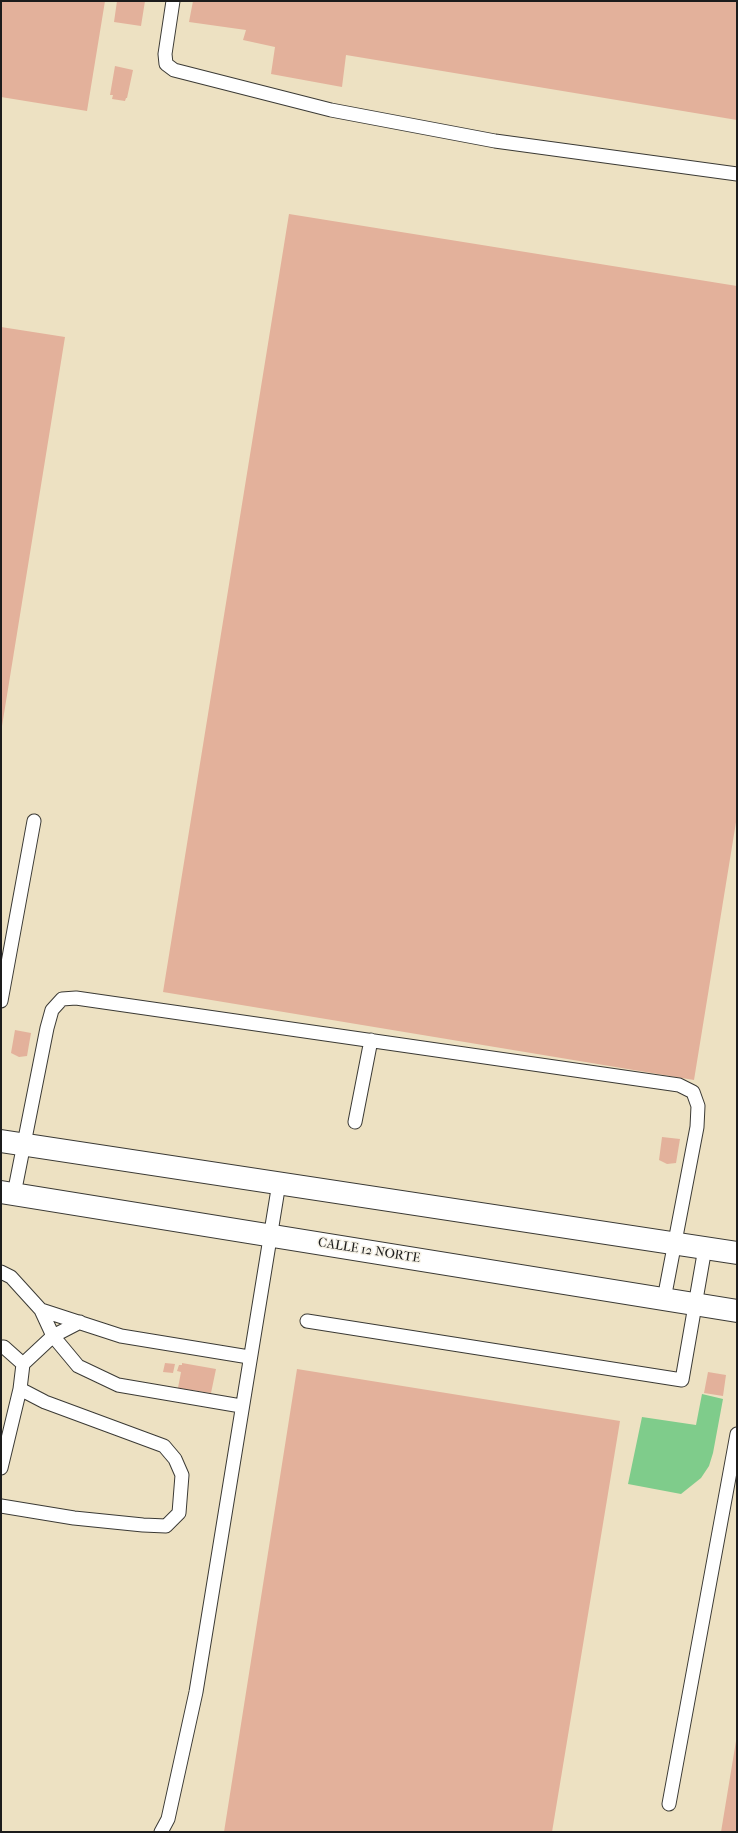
<!DOCTYPE html>
<style>
body{margin:0}
#map{position:relative;width:738px;height:1833px;overflow:hidden;background:#ede1c2;font-family:"IM FELL French Canon",serif}
canvas{display:block}
.frame{position:absolute;inset:0;border:2px solid #1c1c1c;pointer-events:none}
</style>
<div id="map">
<canvas width="738" height="1833"></canvas>
<div class="frame"></div>
</div>
<script>
const ctx = document.querySelector('canvas').getContext('2d');
ctx.lineJoin = 'round';
function fillPath(path, color) {
  ctx.fillStyle = color;
  ctx.fill(path, 'evenodd');
}
function shape(rows) {
  const path = new Path2D();
  for (const r of rows) {
    path.moveTo(r[0], r[1]);
    for (let i = 2; i < r.length; i += 2) path.lineTo(r[i], r[i + 1]);
  }
  return path;
}
function trace(path, color, width, dash) {
  ctx.strokeStyle = color;
  ctx.lineWidth = width;
  ctx.lineCap = dash ? 'butt' : 'round';
  ctx.setLineDash(dash || []);
  ctx.stroke(path);
}
function drawText(font, color, halo, rows, align = 'center') {
  ctx.font = font + ' "IM FELL French Canon",serif';
  ctx.lineWidth = 3;
  ctx.setLineDash([]);
  ctx.textBaseline = 'middle';
  ctx.strokeStyle = halo;
  ctx.fillStyle = color;
  for (const [text, x, y, turn = 0] of rows) {
    ctx.save();
    ctx.translate(x, y);
    ctx.rotate((+turn || 0) * Math.PI / 180);
    ctx.textAlign = isNaN(turn) ? turn : align;
    if (halo) ctx.strokeText(text, 0, 0);
    ctx.fillText(text, 0, 0);
    ctx.restore();
  }
}
fillPath(shape([
 [702,1394,723,1399,713,1453,709,1466,701,1478,681,1494,628,1484,642,1417,696,1425]
]), '#7fcc8b');
fillPath(shape([
 [1,1,105,1,87,111,1,97],
 [117,1,145,1,141,26,114,22],
 [193,1,737,1,737,120,346,55,342,87,271,74,275,47,243,40,246,30,189,22],
 [115,66,133,70,127,98,126,98,125,101,112,99,113,95,110,95],
 [289,214,737,286,737,816,694,1080,163,992],
 [1,327,65,337,2,726,1,726],
 [15,1030,31,1033,27,1056,19,1057,11,1053],
 [662,1137,680,1139,676,1163,667,1164,659,1160],
 [165,1363,175,1364,173,1373,163,1372],
 [182,1363,216,1369,211,1393,178,1388,181,1372,177,1371,179,1365,182,1365],
 [297,1369,620,1421,552,1832,224,1832],
 [708,1372,726,1375,723,1396,704,1393],
 [736,1741,737,1832,721,1832]
]), '#e3b19b');
const lane = shape([
 [173,1,165,54,166,64,174,70,331,110,495,141,737,174],
 [1,1001,34,821],
 [355,1122,371,1040],
 [14,1194,47,1028,52,1010,62,999,76,998,679,1085,693,1092,698,1106,697,1127,664,1299],
 [1,1272,11,1277,41,1310,53,1336,78,1366,118,1385,241,1406],
 [41,1310,121,1336,249,1357],
 [307,1321,682,1380,705,1248],
 [1,1347,4,1347,23,1364],
 [1,1468,20,1389,23,1364,53,1336,80,1322],
 [1,1506,74,1518,143,1525,166,1526,179,1513,182,1475,175,1459,164,1446,45,1402,20,1389],
 [669,1804,737,1434],
 [161,1832,168,1819,196,1692,279,1183]
]);
const secondary = shape([
 [1,1141,737,1253],
 [1,1192,737,1311]
]);
trace(lane, '#3b3a35', 15);
trace(secondary, '#3b3a35', 24);
trace(lane, '#fff', 13);
trace(secondary, '#fff', 22);
drawText('13px', '#1c1c1c', '#f7f3e8', [
 ["CALLE 12 NORTE",369,1251,9]
]);
</script>
